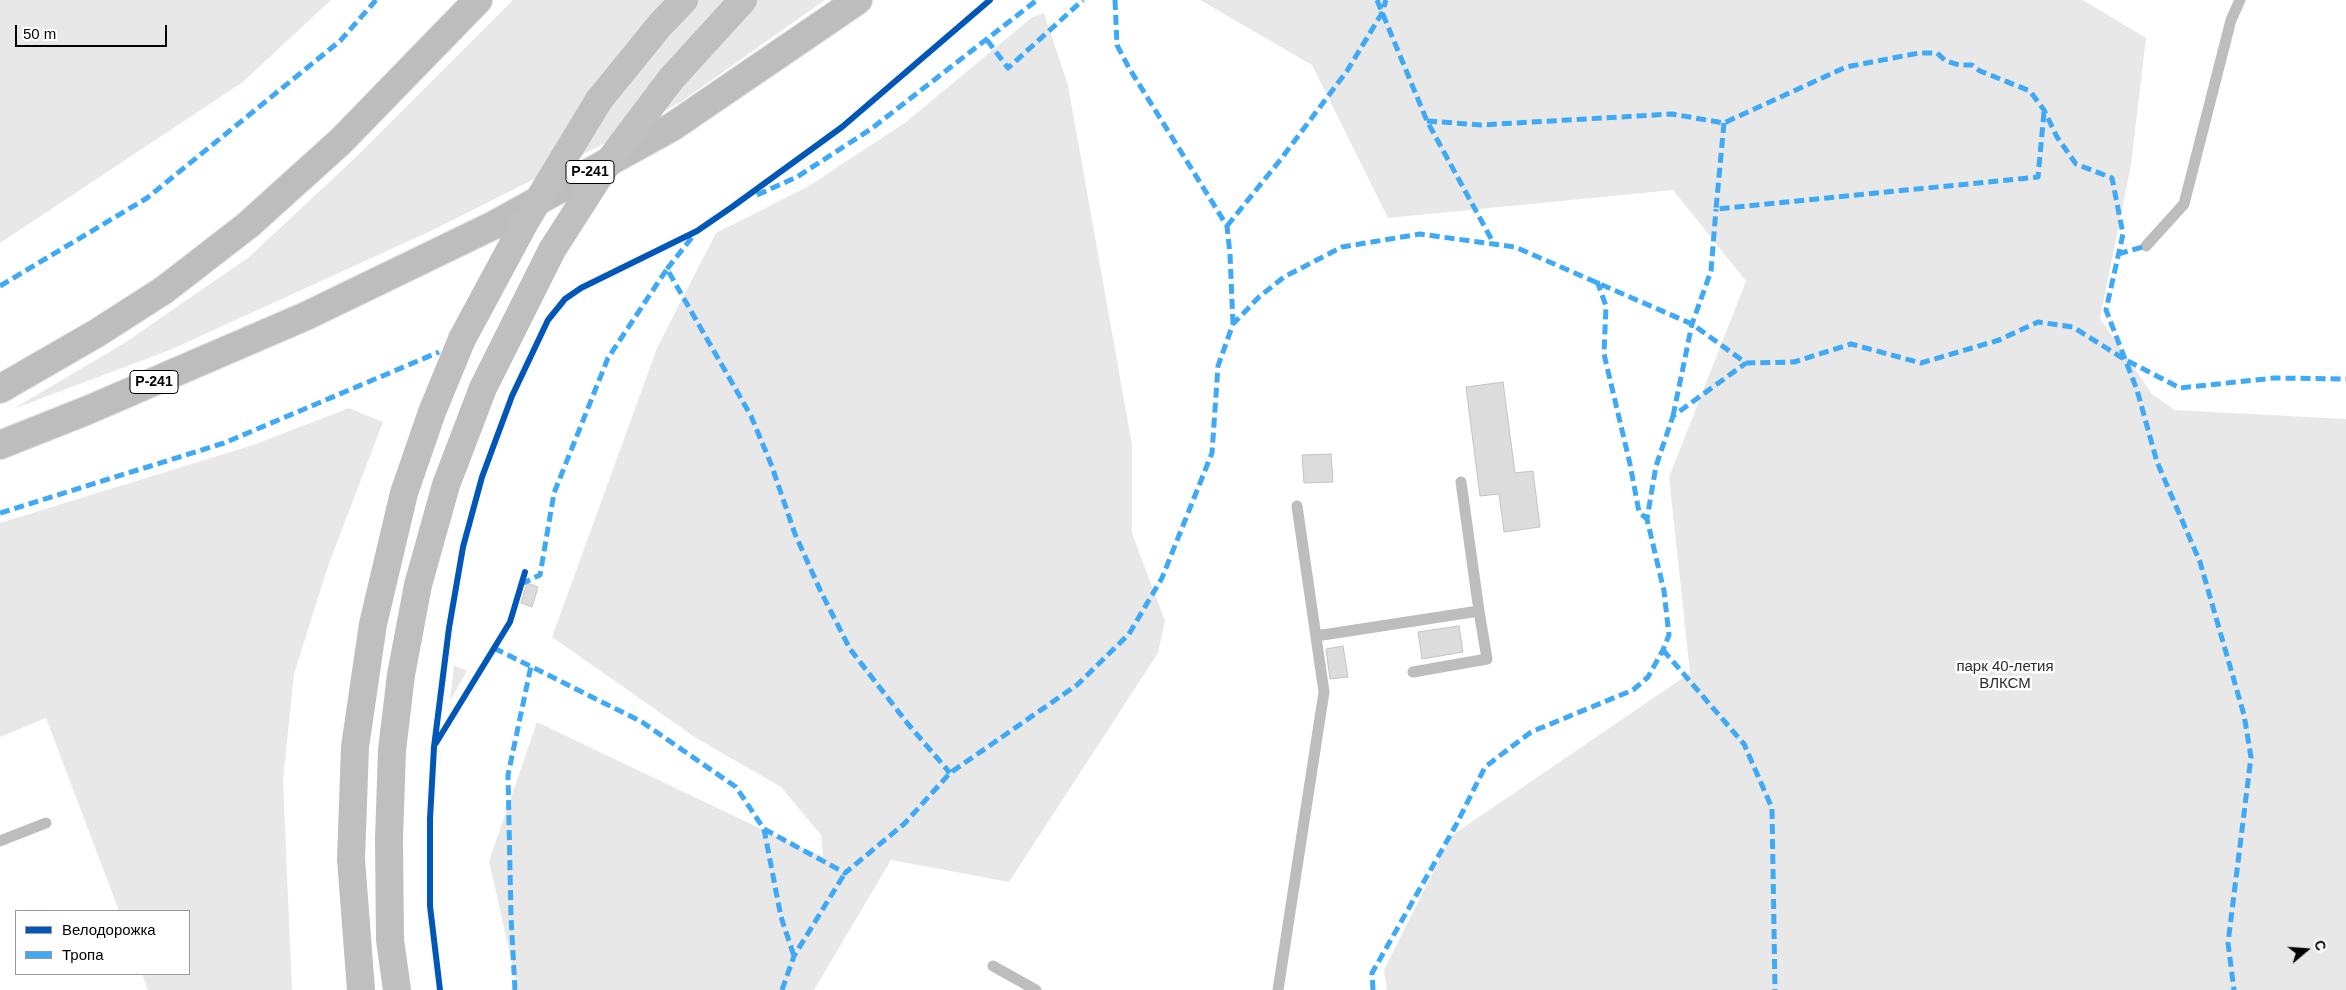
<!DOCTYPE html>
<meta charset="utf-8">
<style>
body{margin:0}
#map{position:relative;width:2346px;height:990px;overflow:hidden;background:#fff;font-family:Arial,sans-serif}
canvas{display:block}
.legend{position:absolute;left:15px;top:910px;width:175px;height:65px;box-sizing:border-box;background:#fff;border:1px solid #999;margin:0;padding:6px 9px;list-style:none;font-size:15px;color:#000}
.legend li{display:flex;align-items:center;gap:10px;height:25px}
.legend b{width:25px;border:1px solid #999}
.north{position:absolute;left:2281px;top:925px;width:50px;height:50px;-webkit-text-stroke:4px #fff;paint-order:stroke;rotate:72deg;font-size:14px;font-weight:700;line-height:20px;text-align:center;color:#000}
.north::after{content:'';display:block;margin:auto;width:18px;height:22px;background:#000;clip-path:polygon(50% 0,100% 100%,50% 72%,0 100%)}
.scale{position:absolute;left:15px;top:25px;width:152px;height:22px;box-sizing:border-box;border:2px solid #000;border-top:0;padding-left:6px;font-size:15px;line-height:18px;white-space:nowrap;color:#000;-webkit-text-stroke:4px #fff;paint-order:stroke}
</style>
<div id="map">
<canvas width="2346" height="990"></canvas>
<ul class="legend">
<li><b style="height:6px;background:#0057b8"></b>Велодорожка</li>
<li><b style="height:6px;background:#3fa9f5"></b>Тропа</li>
</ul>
<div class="north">С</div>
<div class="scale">50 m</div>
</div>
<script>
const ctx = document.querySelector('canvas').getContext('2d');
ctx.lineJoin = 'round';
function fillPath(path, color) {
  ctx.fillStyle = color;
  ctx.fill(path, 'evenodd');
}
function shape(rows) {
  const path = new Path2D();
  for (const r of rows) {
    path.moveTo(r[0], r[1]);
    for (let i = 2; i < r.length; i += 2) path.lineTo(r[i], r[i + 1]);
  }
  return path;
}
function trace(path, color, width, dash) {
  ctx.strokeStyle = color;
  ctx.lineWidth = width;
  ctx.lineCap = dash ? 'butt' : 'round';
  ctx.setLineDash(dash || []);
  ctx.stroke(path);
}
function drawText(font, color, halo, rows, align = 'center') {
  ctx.font = font + ' Arial,sans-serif';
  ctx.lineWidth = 5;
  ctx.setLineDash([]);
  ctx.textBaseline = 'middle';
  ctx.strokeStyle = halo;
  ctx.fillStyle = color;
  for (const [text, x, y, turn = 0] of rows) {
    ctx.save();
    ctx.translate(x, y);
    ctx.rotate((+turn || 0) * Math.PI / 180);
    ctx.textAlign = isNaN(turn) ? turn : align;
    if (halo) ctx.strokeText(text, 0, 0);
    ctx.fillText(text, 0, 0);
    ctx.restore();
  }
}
fillPath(shape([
 [0,0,331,0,243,82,0,243],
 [513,0,825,0,682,101,639,126,435,229,170,350,13,409,126,342,249,257,355,158],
 [1200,0,2083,0,2146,38,2131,165,2100,318,2152,394,2175,410,2346,419,2346,990,1387,990,1384,970,1451,836,1690,673,1669,477,1746,281,1673,190,1388,218,1312,65],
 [1044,13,1068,85,1132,445,1132,533,1165,621,1158,653,1009,882,891,860,814,990,518,990,489,861,537,722,797,846,823,856,821,835,781,787,696,738,552,637,657,348,716,233,809,186,906,122,1031,18],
 [349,408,383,422,328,566,294,674,283,780,292,990,148,990,142,974,189,974,189,911,119,911,46,718,0,737,0,523,253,445],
 [454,665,467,671,450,701]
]), '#e8e8e8');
const building = shape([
 [1503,382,1515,473,1533,471,1540,527,1504,532,1499,494,1480,496,1466,387,1503,382],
 [1331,454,1333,482,1304,483,1302,455,1331,454],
 [527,583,538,587,532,607,521,603,527,583],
 [1459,626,1463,652,1422,659,1418,632,1459,626],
 [1343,646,1348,677,1330,679,1326,649,1343,646]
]);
fillPath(building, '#dcdcdc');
trace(building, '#c4c4c4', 1);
const highway = shape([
 [0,389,97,333,164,290,248,225,341,141,478,0],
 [0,445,88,410,306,316,494,225,672,127,858,0]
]);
trace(highway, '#dbdbdb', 30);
trace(shape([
 [2146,246,2184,204,2231,20,2240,0],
 [1316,636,1479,611,1461,482],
 [1413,672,1487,659,1479,611],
 [0,841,46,823],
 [993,966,1036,990],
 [1278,990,1324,692,1297,506]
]), '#bdbdbd', 11);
trace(shape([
 [671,79,743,0],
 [599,100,660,25,684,0],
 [361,990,351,859,355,747,373,624,404,493,432,412,462,339],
 [397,990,390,940,389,839,392,750,401,675,418,585,446,485,483,388,552,250]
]), '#bfbfbf', 28);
trace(highway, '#bdbdbd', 28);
trace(shape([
 [552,250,607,164,671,79],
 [462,339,525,222,599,100]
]), '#bfbfbf', 28);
trace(shape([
 [1115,0,1117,45,1129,68,1227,226,1230,254,1233,324],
 [1377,0,1427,121,1494,244],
 [987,40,1008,68,1083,0],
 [1427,121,1481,125,1672,114,1724,123,1846,67,1919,53,1937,53,1946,61,1959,65,1972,65,1980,71,2030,91,2044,110,2057,137,2076,164,2112,178,2123,234,2106,310,2137,390,2157,462,2200,562,2244,715,2251,757,2228,943,2234,990],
 [1724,123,1716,209,2038,177,2044,112],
 [757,195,797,177,871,129,1037,0],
 [1227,226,1281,159,1347,71,1382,13,1386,0],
 [2118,254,2146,246],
 [667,269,693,236],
 [1597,281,1606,306,1604,354,1630,464,1639,512,1647,519],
 [0,286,147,198,340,41,376,0],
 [1673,416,1692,324,1711,271,1716,209],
 [0,513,224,443,439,352],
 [521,584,540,575,554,493,608,358,667,269,751,416,771,464,795,534,821,592,850,649,908,724,950,773],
 [494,648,642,722,736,787,764,829,781,917,794,956],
 [1663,650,1744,744,1772,808,1775,990],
 [764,829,845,873,904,824,950,773,1077,685,1129,634,1162,578,1212,453,1218,366,1233,324,1259,297,1284,277,1342,247,1420,234,1515,247,1692,324,1746,363,1794,362,1851,344,1921,363,1999,340,2038,322,2073,327,2124,359,2180,388,2274,378,2346,379],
 [515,990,511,917,508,775,531,666],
 [782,990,794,956,845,873],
 [1373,990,1372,973,1456,825,1485,767,1531,732,1633,690,1648,677,1663,650,1669,635,1664,591,1647,519,1656,466,1673,416,1746,363]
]), '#3fa9f5', 5, [10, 5]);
trace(shape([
 [436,743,510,622,525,572],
 [440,990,430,906,430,819,434,747,449,628,463,547,482,477,512,396,548,320,565,299,581,288,697,231,732,207,842,127,990,0]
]), '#0057b8', 6);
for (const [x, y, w] of [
 [590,172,48],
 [154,382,48]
]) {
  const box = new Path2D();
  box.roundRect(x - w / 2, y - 11.5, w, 23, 4);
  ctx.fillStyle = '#fff';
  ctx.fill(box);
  trace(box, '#000', 1);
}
drawText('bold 14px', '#000', null, [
 ["Р-241",590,172],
 ["Р-241",154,382]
]);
drawText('15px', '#2d2d2d', '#fff', [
 ["парк 40-летия",2005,667],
 ["ВЛКСМ",2005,684]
]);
</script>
